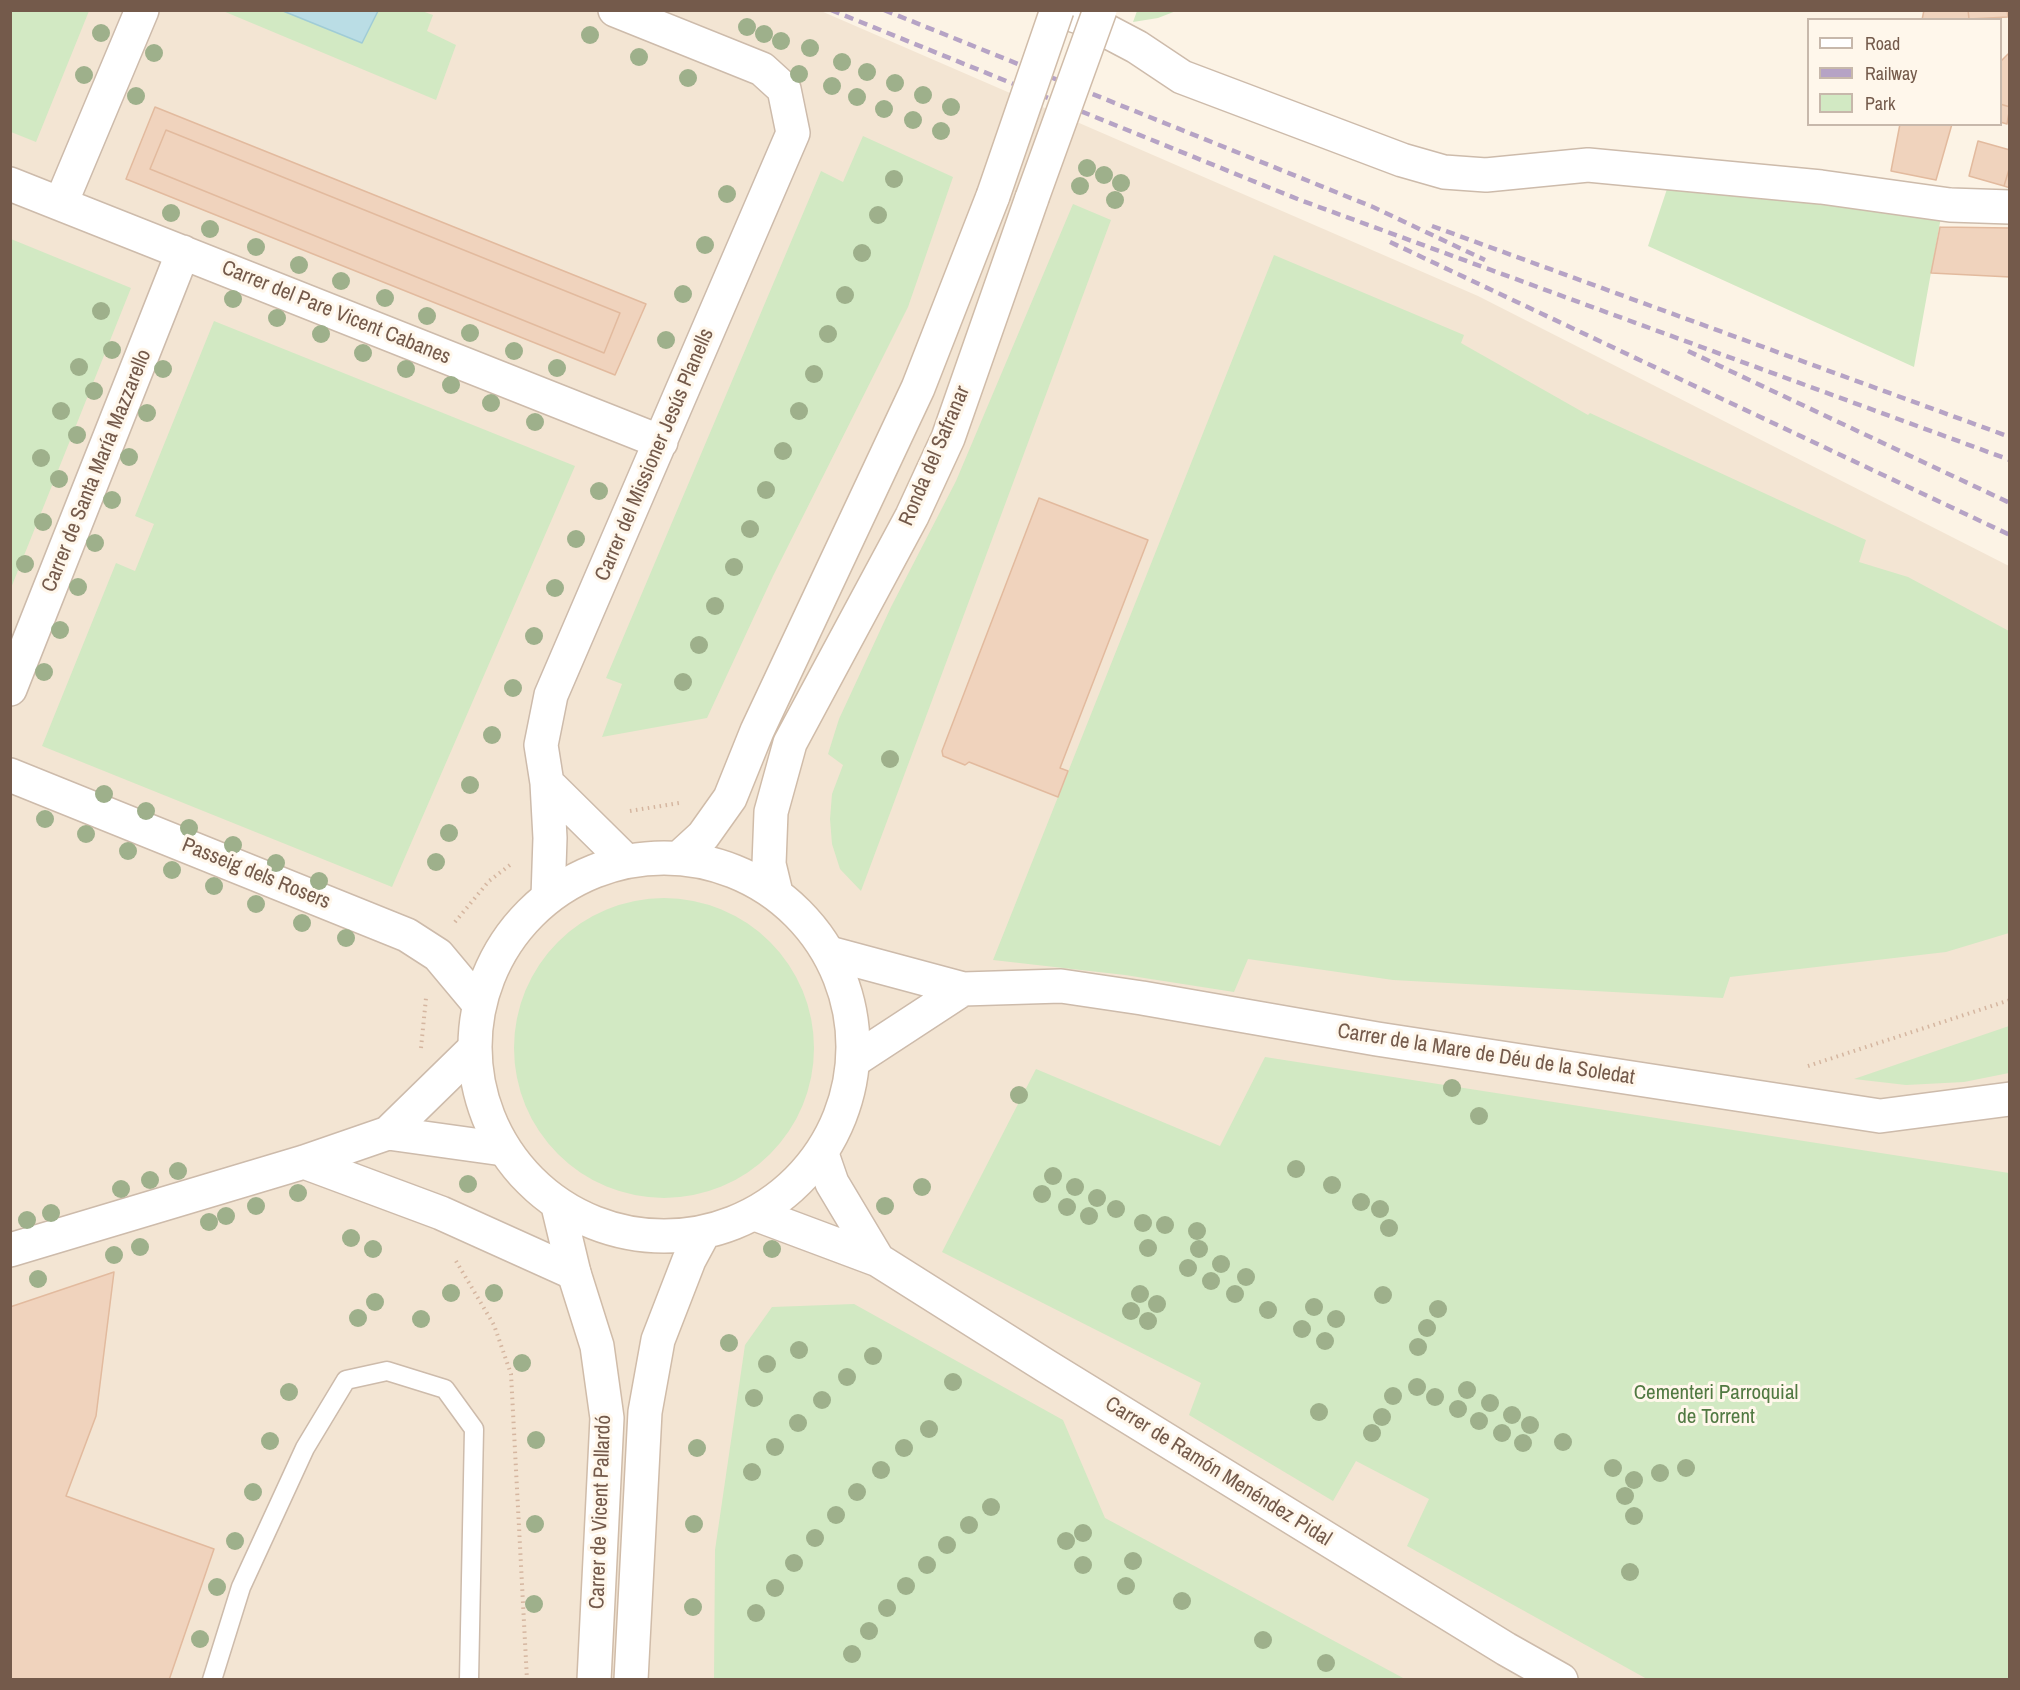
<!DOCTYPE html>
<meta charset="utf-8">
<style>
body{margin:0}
#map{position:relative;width:2020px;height:1690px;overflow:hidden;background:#fcf3e5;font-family:"Archivo Narrow",sans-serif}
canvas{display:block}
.frame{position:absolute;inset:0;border:12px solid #745a4b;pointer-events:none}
.legend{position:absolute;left:1807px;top:18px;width:195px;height:108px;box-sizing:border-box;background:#fff7eb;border:2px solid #c7b8ab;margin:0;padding:8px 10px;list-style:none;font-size:18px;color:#745a4b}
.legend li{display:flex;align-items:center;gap:12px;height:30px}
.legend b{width:30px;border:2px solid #c7b8ab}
</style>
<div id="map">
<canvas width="2020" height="1690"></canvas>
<div class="frame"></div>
<ul class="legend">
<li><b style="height:8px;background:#fff"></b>Road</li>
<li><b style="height:8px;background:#b6a3c5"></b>Railway</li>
<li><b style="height:16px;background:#d2e9c3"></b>Park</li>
</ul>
</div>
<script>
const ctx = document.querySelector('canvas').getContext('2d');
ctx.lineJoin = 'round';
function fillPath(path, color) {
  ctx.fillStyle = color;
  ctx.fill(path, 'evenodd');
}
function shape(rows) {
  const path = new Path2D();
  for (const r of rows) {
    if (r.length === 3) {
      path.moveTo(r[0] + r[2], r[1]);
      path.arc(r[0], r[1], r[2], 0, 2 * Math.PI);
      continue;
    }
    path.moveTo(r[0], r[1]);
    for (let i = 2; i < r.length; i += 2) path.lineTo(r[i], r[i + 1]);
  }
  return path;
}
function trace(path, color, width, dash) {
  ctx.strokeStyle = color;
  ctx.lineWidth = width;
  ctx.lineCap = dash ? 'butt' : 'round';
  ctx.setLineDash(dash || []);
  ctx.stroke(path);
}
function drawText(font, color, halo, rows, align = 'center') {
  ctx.font = font + ' "Archivo Narrow",sans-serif';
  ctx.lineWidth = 6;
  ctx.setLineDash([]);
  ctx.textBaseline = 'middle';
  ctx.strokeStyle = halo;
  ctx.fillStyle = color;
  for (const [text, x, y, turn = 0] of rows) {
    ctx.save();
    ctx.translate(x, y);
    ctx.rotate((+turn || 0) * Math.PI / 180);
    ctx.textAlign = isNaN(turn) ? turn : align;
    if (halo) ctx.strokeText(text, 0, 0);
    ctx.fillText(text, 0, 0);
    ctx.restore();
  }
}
fillPath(shape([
 [11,11,821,11,1478,296,2009,566,2009,1679,11,1680]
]), '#f3e5d3');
fillPath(shape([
 [10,11,89,11,36,142,11,132],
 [223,11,422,11,433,15,427,31,456,45,436,100],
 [1137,11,1137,10,1176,11,1158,18,1133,22],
 [863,136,953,177,908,307,773,576,707,718,602,737,622,684,606,678,821,171,843,182],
 [1669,183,1941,217,1914,367,1648,246],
 [1073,204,1111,220,861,891,840,869,832,844,830,819,832,794,843,765,828,754,839,719,891,607,956,481],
 [11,239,131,288,11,588],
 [1274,255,1464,335,1461,343,1588,415,1590,413,1866,540,1859,562,1908,577,2009,631,2009,933,1946,952,1730,977,1723,998,1393,980,1248,959,1234,992,1125,975,993,960],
 [214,321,575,466,392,887,42,746,116,563,135,571,154,524,135,516],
 [664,1048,150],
 [2009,1026,2009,1073,1964,1082,1906,1085,1854,1079],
 [1265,1057,2009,1173,2009,1679,1647,1679,1407,1546,1429,1499,1356,1461,1333,1501,1189,1415,1201,1383,942,1252,1036,1069,1220,1146],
 [854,1304,1063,1420,1105,1518,1405,1679,714,1679,715,1550,745,1345,772,1307]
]), '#d2e9c3');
const water = shape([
 [283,11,378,11,362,43,283,11]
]);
fillPath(water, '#badde5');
trace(water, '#a0ccd6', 1.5);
const building = shape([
 [1924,10,1968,10,1969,19,1922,20,1924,10],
 [1968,10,2007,10,2008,17,1969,19,1968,10],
 [2008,54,2010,54,2010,107,2000,104,2000,62,2008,54],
 [2000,104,2010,107,2007,124,2000,122,2000,104],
 [155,107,646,304,615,375,126,179,155,107],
 [166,130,620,313,604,353,150,169,166,130],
 [1900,124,1952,124,1936,180,1891,171,1900,124],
 [166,130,620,313,604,353,150,169,166,130],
 [1978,141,2010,150,2010,166,2004,186,1969,176,1978,141],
 [2010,166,2010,188,2004,186,2010,166],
 [1940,227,2010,228,2010,277,1931,273,1940,227],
 [1039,498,1148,540,1060,768,1068,771,1058,797,969,762,965,765,943,756,942,751,1039,498],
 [114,1272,96,1416,66,1496,214,1549,169,1680,10,1680,10,1307,114,1272]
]);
fillPath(building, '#f0d3bd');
trace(building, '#e2ba9e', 1.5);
const lane = shape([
 [212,1680,241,1587,305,1448,346,1380,387,1371,445,1389,474,1429,469,1680]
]);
const street = shape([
 [1058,10,1082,18,1137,47,1182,77,1402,160,1444,172,1486,175,1588,165,1821,187,1950,205,2010,207],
 [10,184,661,442],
 [61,203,142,10],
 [10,689,183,252],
 [10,775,407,935,438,955,479,1004],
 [547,783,626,861],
 [548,897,550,838,547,783,541,745,551,695,793,133,784,89,762,69,615,10],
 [829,953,963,989,1061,986,1142,998,1377,1039,1880,1116,2010,1099],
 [853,1061,963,989],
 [388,1133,474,1049],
 [822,1154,832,1183,878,1260],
 [304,1162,441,1213,574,1273],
 [755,1214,878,1260,1046,1366,1506,1649,1561,1680],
 [10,1250,304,1162,388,1133,503,1149]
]);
const secondary = shape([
 [664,1047,189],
 [679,858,703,836,730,798,757,731,918,388,993,196],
 [776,893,769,864,771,812,790,743,912,516,948,438,1032,198],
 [558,1206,574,1273,597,1346,607,1418,594,1680],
 [631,1680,645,1412,658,1340,689,1260,703,1234]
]);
trace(lane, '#cdbbab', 21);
trace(street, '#cdbbab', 36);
trace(secondary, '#d0bca9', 36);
trace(shape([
 [630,811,679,803],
 [455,922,489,881,510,865],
 [421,1048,426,998],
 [1808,1066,2010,1000],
 [456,1261,494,1325,511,1374,527,1680]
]), '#d5b6a0', 4, [1.5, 4.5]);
trace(lane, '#fff', 18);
trace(street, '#fff', 33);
trace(secondary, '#fff', 33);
trace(shape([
 [831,10,1300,200,2010,460],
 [884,10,1373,207,1485,260],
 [1432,226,2010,437],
 [1390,242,2010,535],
 [1688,351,2010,503]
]), '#b6a3c5', 4.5, [9, 6]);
const secondaryBridge = shape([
 [993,196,1057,10],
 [1032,198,1100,10]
]);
trace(secondaryBridge, '#d0bca9', 36, []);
trace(secondaryBridge, '#fff', 33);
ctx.fillStyle = '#9eb08b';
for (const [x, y] of [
 [747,27],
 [101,33],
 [764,34],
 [590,35],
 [781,41],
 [810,48],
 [154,53],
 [639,57],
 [842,62],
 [867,72],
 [799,74],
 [84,75],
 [688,78],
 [895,83],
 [832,86],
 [923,95],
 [136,96],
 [857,97],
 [951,107],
 [884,109],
 [913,120],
 [941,131],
 [1087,168],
 [1104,175],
 [894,179],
 [1121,183],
 [1080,186],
 [727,194],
 [1115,200],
 [171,213],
 [878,215],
 [210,229],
 [705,245],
 [256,247],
 [862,253],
 [299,265],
 [341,281],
 [683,294],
 [845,295],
 [385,298],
 [233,299],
 [101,311],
 [427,316],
 [277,318],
 [470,333],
 [321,334],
 [828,334],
 [666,340],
 [112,350],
 [514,351],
 [363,353],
 [79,367],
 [557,368],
 [163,369],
 [406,369],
 [814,374],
 [451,385],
 [94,391],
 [491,403],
 [61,411],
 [799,411],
 [147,413],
 [535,422],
 [77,435],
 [783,451],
 [129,457],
 [41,458],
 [59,479],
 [766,490],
 [599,491],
 [112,500],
 [43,522],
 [750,529],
 [576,539],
 [95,543],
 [25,564],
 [734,567],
 [78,587],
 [555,588],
 [715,606],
 [60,630],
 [534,636],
 [699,645],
 [44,672],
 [683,682],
 [513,688],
 [492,735],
 [890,759],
 [470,785],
 [104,794],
 [146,811],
 [45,819],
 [189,828],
 [449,833],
 [86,834],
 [233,845],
 [128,851],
 [436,862],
 [276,863],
 [172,870],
 [319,881],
 [214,886],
 [256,904],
 [302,923],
 [346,938],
 [1452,1088],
 [1019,1095],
 [1479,1116],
 [1296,1169],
 [178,1171],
 [1053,1176],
 [150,1180],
 [468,1184],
 [1332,1185],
 [922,1187],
 [1075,1187],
 [121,1189],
 [298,1193],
 [1042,1194],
 [1097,1198],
 [1361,1202],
 [256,1206],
 [885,1206],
 [1067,1207],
 [1116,1209],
 [1380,1209],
 [51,1213],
 [226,1216],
 [1089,1216],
 [27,1220],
 [209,1222],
 [1143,1223],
 [1165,1225],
 [1389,1228],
 [1197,1231],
 [351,1238],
 [140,1247],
 [1148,1248],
 [373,1249],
 [772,1249],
 [1199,1249],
 [114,1255],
 [1221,1264],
 [1188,1268],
 [1246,1277],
 [38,1279],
 [1211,1281],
 [451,1293],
 [494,1293],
 [1140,1294],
 [1235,1294],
 [1383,1295],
 [375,1302],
 [1157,1304],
 [1314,1307],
 [1438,1309],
 [1268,1310],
 [1131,1311],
 [358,1318],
 [421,1319],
 [1336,1319],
 [1148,1321],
 [1427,1328],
 [1302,1329],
 [1325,1341],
 [729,1343],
 [1418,1347],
 [799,1350],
 [873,1356],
 [522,1363],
 [767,1364],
 [847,1377],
 [953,1382],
 [1417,1387],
 [1467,1390],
 [289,1392],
 [1393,1396],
 [1435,1397],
 [754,1398],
 [822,1400],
 [1490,1403],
 [1458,1409],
 [1319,1412],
 [1512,1415],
 [1382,1417],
 [1479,1421],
 [798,1423],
 [1530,1425],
 [929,1429],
 [1372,1433],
 [1502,1433],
 [536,1440],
 [270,1441],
 [1563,1442],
 [1523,1443],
 [775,1447],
 [697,1448],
 [904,1448],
 [1613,1468],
 [1686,1468],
 [881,1470],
 [752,1472],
 [1660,1473],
 [1634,1480],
 [253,1492],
 [857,1492],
 [1625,1496],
 [991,1507],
 [836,1515],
 [1634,1516],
 [535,1524],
 [694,1524],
 [969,1525],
 [1083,1533],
 [815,1538],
 [235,1541],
 [1066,1541],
 [947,1545],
 [1133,1561],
 [794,1563],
 [927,1565],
 [1083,1565],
 [1630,1572],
 [906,1586],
 [1126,1586],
 [217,1587],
 [775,1588],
 [1182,1601],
 [534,1604],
 [693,1607],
 [887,1608],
 [756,1613],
 [869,1631],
 [200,1639],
 [1263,1640],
 [852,1654],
 [1326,1663]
]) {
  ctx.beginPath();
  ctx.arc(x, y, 9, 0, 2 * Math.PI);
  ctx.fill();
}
drawText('21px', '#745a4b', '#fff7eb', [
 ["Carrer del Pare Vicent Cabanes",336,313,22],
 ["Carrer del Missioner Jesús Planells",655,455,-67],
 ["Ronda del Safranar",935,456,-67],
 ["Carrer de Santa María Mazzarello",97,471,-68],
 ["Passeig dels Rosers",256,874,22],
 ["Carrer de la Mare de Déu de la Soledat",1486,1055,9],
 ["Carrer de Ramón Menéndez Pidal",1218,1472,32],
 ["Carrer de Vicent Pallardó",601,1512,-88]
]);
drawText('21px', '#517942', '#fff7eb', [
 ["Cementeri Parroquial",1716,1393],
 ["de Torrent",1716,1417]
]);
</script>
